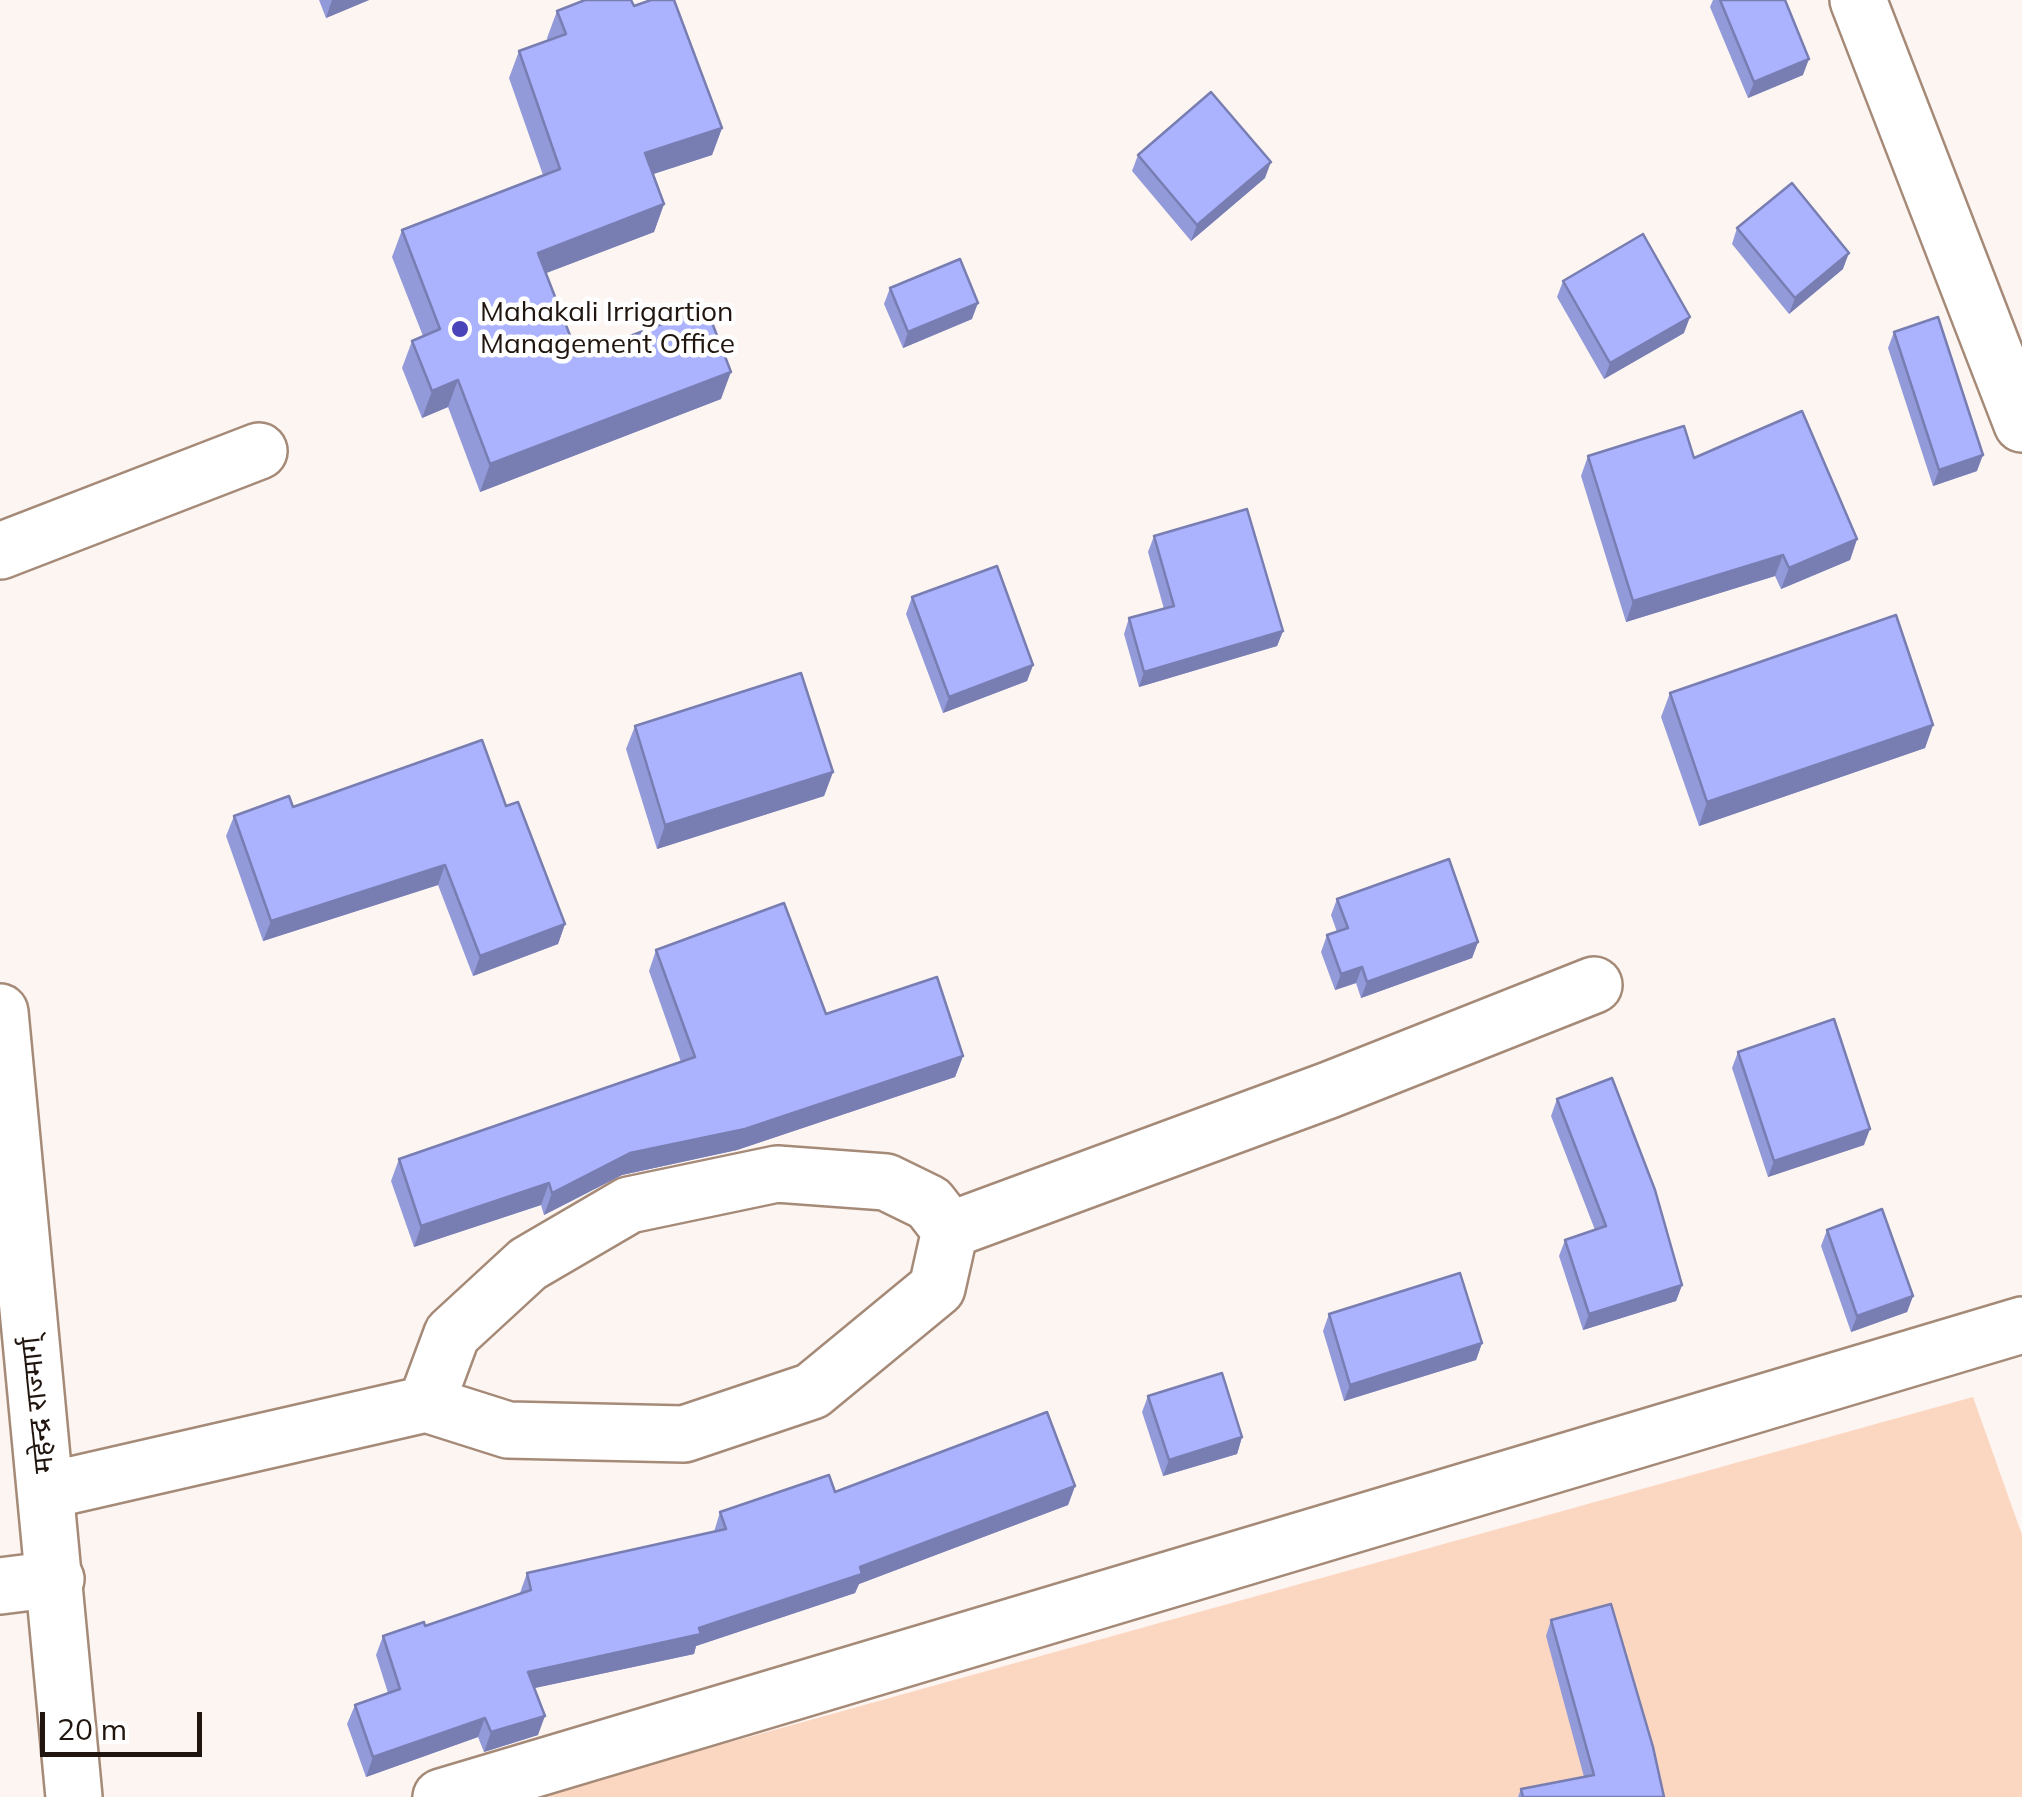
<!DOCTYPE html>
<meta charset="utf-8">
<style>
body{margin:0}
#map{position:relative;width:2022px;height:1797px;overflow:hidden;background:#fcf5f1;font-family:Mulish,sans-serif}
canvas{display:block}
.scale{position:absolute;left:40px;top:1712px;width:162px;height:45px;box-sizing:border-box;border:5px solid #21160f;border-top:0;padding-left:12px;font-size:30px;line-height:35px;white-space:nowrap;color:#21160f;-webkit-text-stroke:8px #fff;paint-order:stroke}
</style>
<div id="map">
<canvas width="2022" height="1797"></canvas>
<div class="scale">20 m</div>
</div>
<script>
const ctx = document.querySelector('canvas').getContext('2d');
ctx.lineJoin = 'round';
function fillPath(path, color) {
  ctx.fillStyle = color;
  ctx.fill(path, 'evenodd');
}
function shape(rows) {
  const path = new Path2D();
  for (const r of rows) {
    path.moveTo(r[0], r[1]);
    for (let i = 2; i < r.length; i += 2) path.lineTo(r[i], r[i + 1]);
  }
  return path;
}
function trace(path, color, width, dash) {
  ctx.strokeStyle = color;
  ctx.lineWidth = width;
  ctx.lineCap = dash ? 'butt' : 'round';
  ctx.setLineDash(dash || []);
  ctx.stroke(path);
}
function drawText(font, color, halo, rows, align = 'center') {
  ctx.font = font + ' Mulish,"Noto Sans Devanagari",sans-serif';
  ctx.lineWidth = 9;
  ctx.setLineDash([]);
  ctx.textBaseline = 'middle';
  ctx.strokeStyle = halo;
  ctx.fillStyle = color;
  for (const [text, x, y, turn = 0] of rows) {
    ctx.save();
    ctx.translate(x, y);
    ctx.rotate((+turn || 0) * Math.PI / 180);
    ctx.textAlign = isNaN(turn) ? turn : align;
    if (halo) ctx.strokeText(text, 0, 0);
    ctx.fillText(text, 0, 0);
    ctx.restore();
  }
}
fillPath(shape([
 [1973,1397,2022,1535,2022,1797,533,1797]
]), '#fbd7c1');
const minor = shape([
 [1858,0,2022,424],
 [0,551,259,451],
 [426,1404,452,1334,528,1264,629,1205,777,1174,886,1182,929,1203,950,1230],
 [46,1491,426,1404,508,1430,684,1434,812,1391,937,1288,950,1230,1329,1090,1594,985],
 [0,1586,56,1579],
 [441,1797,2022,1325]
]);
const highway = shape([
 [0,1012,74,1797]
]);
trace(minor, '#a68a78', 60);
trace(highway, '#a68a78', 60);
trace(minor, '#fff', 55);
trace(highway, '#fff', 55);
fillPath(shape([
 [319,0,369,0,326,18],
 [1713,0,1785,0,1803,75,1748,98,1710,7],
 [634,6,722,128,712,155,653,174,664,204,654,232,546,273,578,356,721,399,480,492,448,407,422,418,402,368,412,341,423,336,392,257,402,230,543,175,509,78,519,51,548,41,547,38,557,11],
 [1138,155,1265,178,1191,241,1132,171],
 [1737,228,1843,269,1789,314,1732,244],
 [1563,281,1684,333,1604,379,1557,297],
 [890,288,972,319,903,348,884,304],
 [1894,332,1977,471,1933,486,1888,348],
 [1588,456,1694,458,1857,539,1850,560,1781,589,1775,576,1626,622,1581,476],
 [1154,536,1283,631,1277,646,1139,687,1124,634,1129,618,1164,609,1148,552],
 [912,597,1033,665,1027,681,943,713,906,614],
 [1670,693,1933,725,1925,748,1699,826,1661,717],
 [635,726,833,772,824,796,657,849,626,749],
 [506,806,565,924,558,944,473,976,438,885,263,941,226,836,234,816,293,807],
 [1337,899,1478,942,1472,958,1361,998,1356,983,1335,990,1321,952,1327,935,1337,932,1331,915],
 [656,950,826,1014,963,1056,955,1077,737,1150,622,1175,544,1215,541,1205,414,1247,391,1181,399,1159,681,1062,649,971],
 [1738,1052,1864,1145,1768,1177,1732,1068],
 [1557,1099,1682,1285,1676,1301,1583,1330,1559,1256,1565,1240,1595,1230,1551,1116],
 [1827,1230,1913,1296,1907,1312,1851,1332,1821,1246],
 [1329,1314,1482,1343,1476,1360,1344,1401,1323,1331],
 [1148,1396,1242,1437,1237,1454,1163,1476,1142,1412],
 [1075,1486,1068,1505,859,1584,855,1593,696,1646,694,1654,534,1688,538,1735,484,1752,478,1737,366,1777,347,1724,355,1705,388,1693,376,1655,383,1636,425,1626,520,1593,527,1573,714,1532,720,1512,835,1492],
 [1551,1620,1664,1797,1518,1797,1521,1789,1584,1777,1546,1636]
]), '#939ada');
fillPath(shape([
 [332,0,369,0,326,18],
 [1809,59,1803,75,1748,98,1754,82],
 [722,128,712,155,635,180,645,153],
 [1271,162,1265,178,1191,241,1197,225],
 [664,204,654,232,528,280,538,253],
 [1849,253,1843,269,1789,314,1795,298],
 [978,303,972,319,903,348,908,332],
 [1690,317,1684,333,1604,379,1610,363],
 [731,372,721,399,480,492,490,464],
 [458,380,448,407,422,418,432,391],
 [1983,455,1977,471,1933,486,1939,470],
 [1857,539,1850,560,1781,589,1789,568],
 [1783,555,1775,576,1626,622,1633,601],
 [1283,631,1277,646,1139,687,1144,672],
 [1033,665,1027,681,943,713,949,697],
 [1933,725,1925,748,1699,826,1707,802],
 [833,772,824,796,657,849,665,825],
 [445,865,438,885,263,941,271,921],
 [565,924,558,944,473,976,480,956],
 [1478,942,1472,958,1361,998,1367,982],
 [1362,967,1356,983,1335,990,1341,974],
 [963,1056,955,1077,737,1150,622,1175,544,1215,552,1193,630,1153],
 [1870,1129,1864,1145,1768,1177,1774,1161],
 [549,1183,541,1205,414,1247,421,1226],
 [1682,1285,1676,1301,1583,1330,1589,1314],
 [1913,1296,1907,1312,1851,1332,1857,1316],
 [1482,1343,1476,1360,1344,1401,1350,1385],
 [1242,1437,1237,1454,1163,1476,1169,1460],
 [1075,1486,1068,1505,859,1584,855,1593,696,1646,694,1654,521,1691,528,1672,699,1628],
 [545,1716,538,1735,484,1752,491,1732],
 [485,1718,478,1737,366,1777,373,1757]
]), '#787db2');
const building = shape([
 [585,0,631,0,634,6,651,0,674,0,722,128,645,153,664,204,538,253,578,356,706,307,731,372,490,464,458,380,432,391,412,341,440,329,402,230,560,169,519,51,566,34,557,11,585,0],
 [1720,0,1785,0,1809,59,1754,82,1720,0],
 [1211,92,1271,162,1197,225,1138,155,1211,92],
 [1792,183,1849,253,1795,298,1737,228,1792,183],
 [1643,234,1690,317,1610,363,1563,281,1643,234],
 [960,259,978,303,908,332,890,288,960,259],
 [1938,317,1983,455,1939,470,1894,332,1938,317],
 [1802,411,1857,539,1789,568,1783,555,1633,601,1588,456,1684,426,1694,458,1802,411],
 [1247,509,1283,631,1144,672,1129,618,1174,606,1154,536,1247,509],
 [997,566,1033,665,949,697,912,597,997,566],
 [1896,615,1933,725,1707,802,1670,693,1896,615],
 [801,673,833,772,665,825,635,726,801,673],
 [482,740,506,806,518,802,565,924,480,956,445,865,271,921,234,816,289,796,293,807,482,740],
 [1449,859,1478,942,1367,982,1362,967,1341,974,1327,935,1348,928,1337,899,1449,859],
 [784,903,826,1014,937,977,963,1056,745,1129,630,1153,552,1193,549,1183,421,1226,399,1159,695,1057,656,950,784,903],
 [1834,1019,1870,1129,1774,1161,1738,1052,1834,1019],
 [1612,1078,1655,1190,1682,1285,1589,1314,1565,1240,1606,1226,1557,1099,1612,1078],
 [1882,1209,1913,1296,1857,1316,1827,1230,1882,1209],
 [1460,1273,1482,1343,1350,1385,1329,1314,1460,1273],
 [1222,1373,1242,1437,1169,1460,1148,1396,1222,1373],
 [1047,1412,1075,1486,860,1567,862,1574,699,1628,701,1634,528,1672,545,1716,491,1732,485,1718,373,1757,355,1705,400,1689,383,1636,424,1622,425,1626,531,1590,527,1573,726,1529,720,1512,829,1475,835,1492,1047,1412],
 [1611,1604,1653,1747,1664,1797,1523,1797,1521,1789,1594,1775,1551,1620,1611,1604]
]);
fillPath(building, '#abb3fe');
trace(building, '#787db2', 2.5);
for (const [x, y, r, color] of [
 [460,329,10,"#4a44bb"]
]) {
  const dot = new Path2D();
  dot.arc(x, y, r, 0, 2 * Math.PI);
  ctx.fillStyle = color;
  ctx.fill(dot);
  trace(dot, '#fff', 4);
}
drawText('28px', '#21160f', '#fff', [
 ["Mahakali Irrigartion",480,313],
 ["Management Office",480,345]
], 'left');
drawText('28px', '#21160f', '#fff', [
 ["महेन्द्र राज्मार्ग्",38,1405,-96]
]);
</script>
